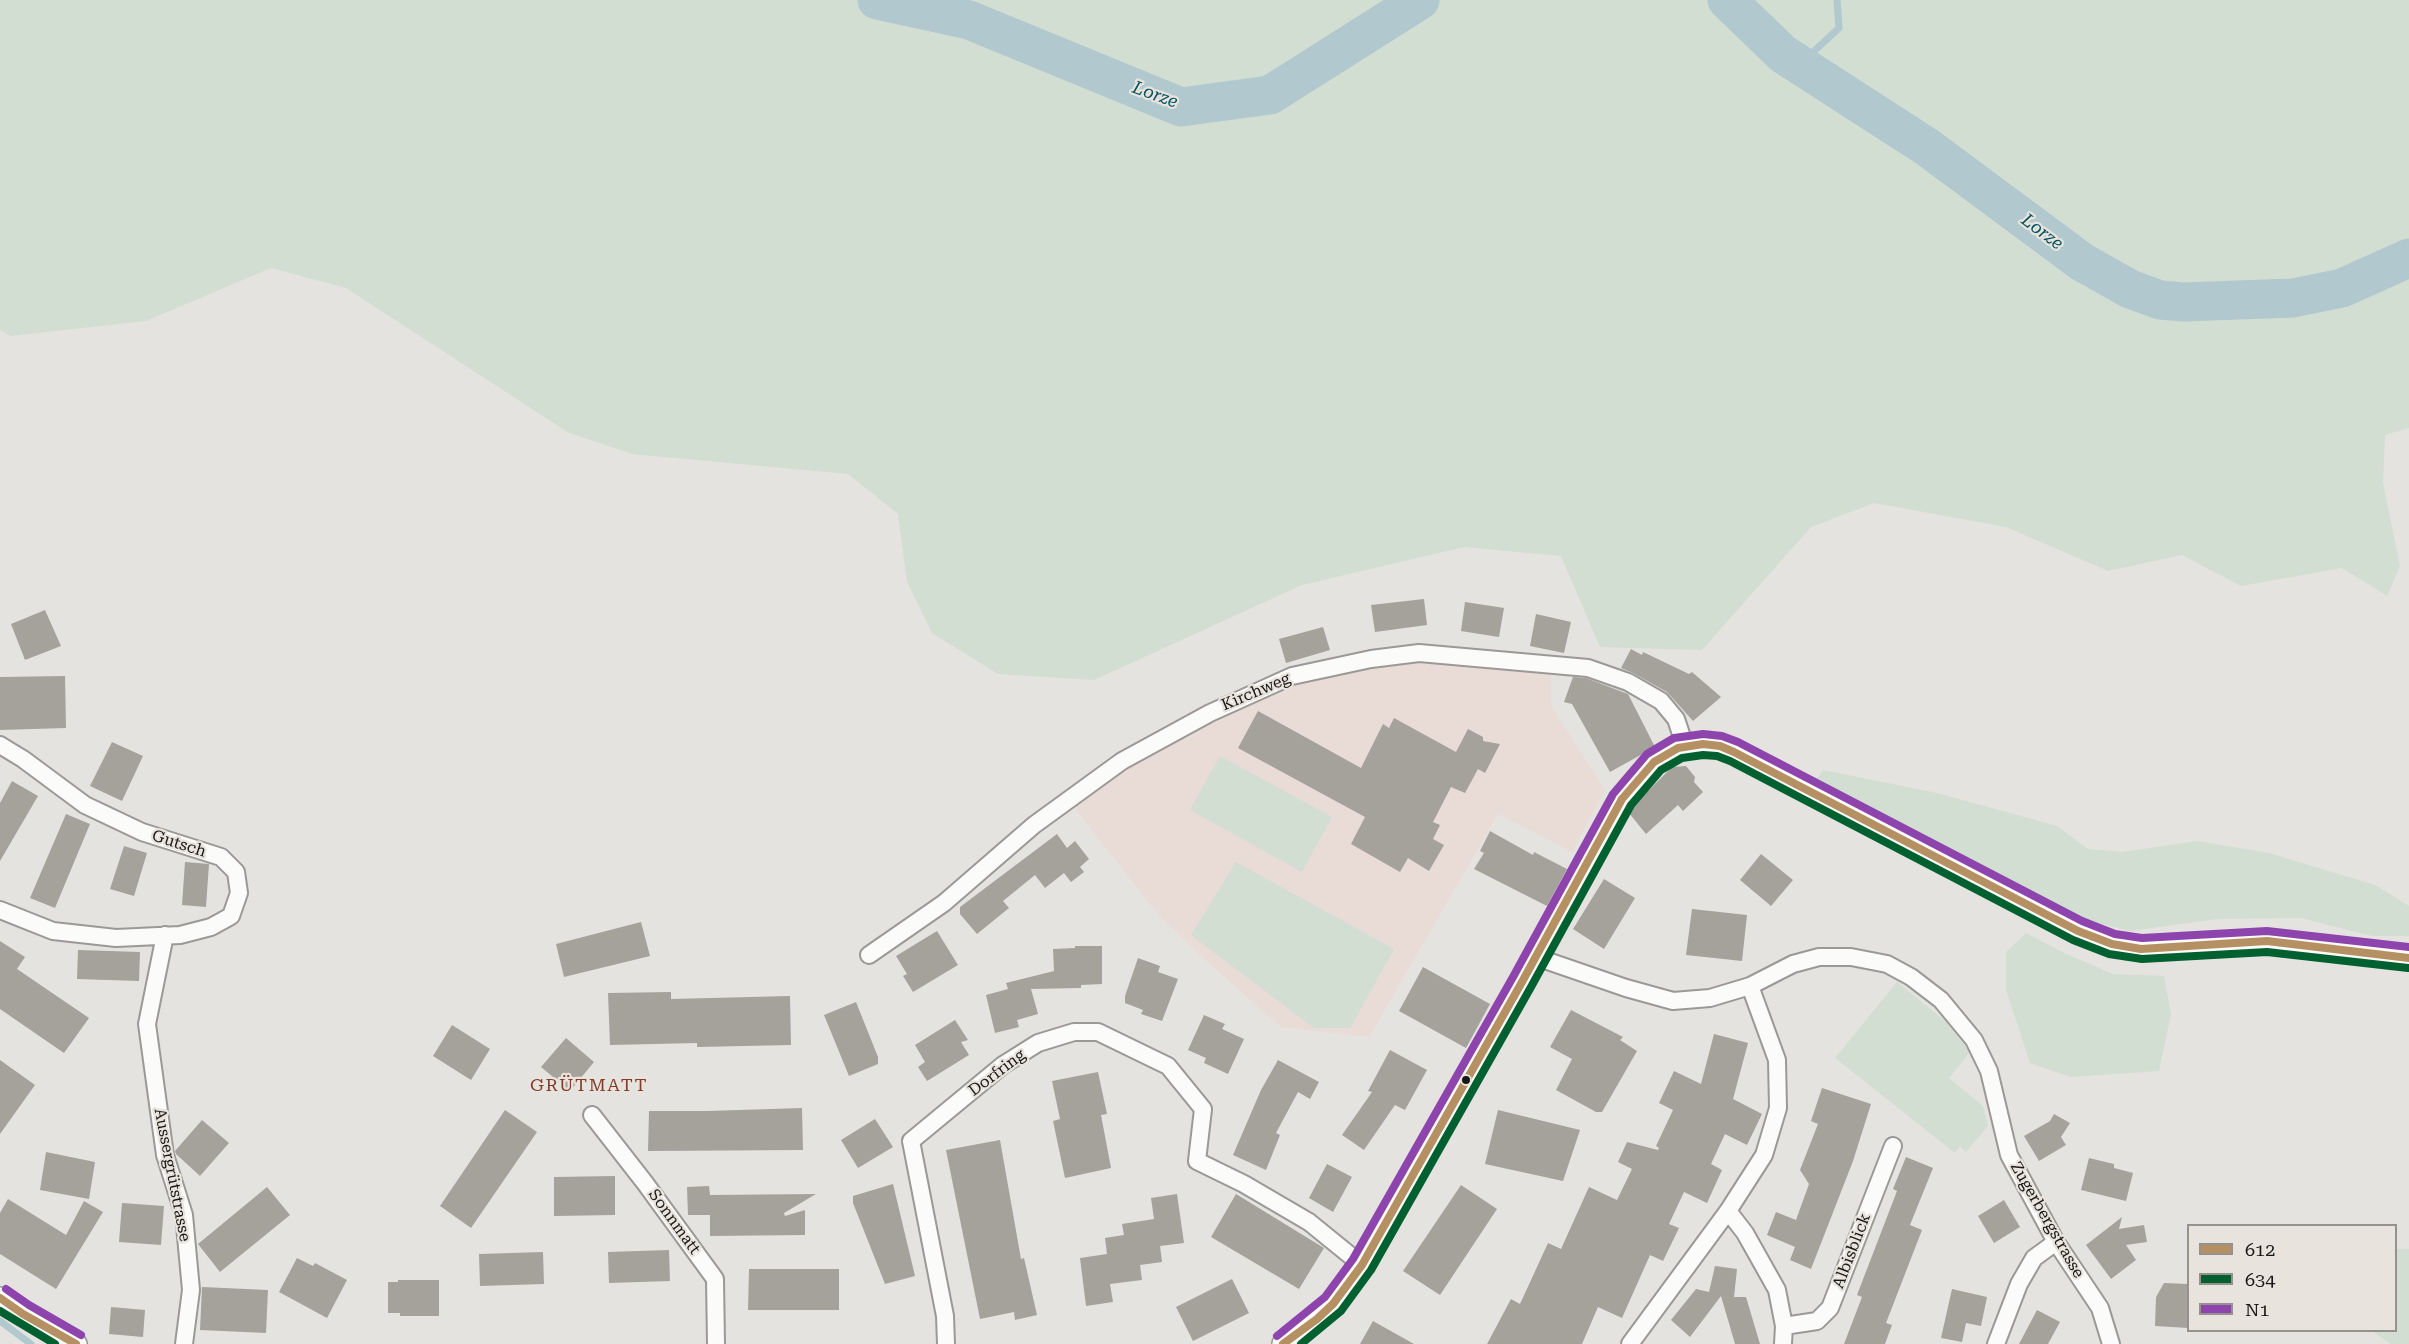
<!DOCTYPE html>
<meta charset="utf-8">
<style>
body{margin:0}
#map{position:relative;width:2409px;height:1344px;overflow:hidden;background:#e5e3e0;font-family:"Roboto Serif",serif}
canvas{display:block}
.legend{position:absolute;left:2187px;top:1224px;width:210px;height:108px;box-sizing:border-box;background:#e8e4dd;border:2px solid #95928d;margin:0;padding:8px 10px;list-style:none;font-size:18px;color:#191715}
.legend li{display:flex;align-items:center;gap:12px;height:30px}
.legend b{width:30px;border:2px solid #95928d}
</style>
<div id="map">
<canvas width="2409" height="1344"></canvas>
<ul class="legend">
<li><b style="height:8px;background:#b59062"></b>612</li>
<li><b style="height:8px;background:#006030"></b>634</li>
<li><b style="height:8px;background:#8e44ad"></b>N1</li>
</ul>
</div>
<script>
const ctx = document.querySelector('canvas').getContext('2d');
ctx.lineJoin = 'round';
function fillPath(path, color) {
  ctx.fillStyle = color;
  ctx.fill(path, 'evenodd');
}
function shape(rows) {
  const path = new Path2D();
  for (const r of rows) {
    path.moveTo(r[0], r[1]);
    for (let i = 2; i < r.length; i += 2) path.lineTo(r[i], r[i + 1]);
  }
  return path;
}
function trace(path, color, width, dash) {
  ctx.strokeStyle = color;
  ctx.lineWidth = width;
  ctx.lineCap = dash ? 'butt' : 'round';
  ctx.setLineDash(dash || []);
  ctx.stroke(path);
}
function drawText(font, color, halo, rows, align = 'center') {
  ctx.font = font + ' "Roboto Serif",serif';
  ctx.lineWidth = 4.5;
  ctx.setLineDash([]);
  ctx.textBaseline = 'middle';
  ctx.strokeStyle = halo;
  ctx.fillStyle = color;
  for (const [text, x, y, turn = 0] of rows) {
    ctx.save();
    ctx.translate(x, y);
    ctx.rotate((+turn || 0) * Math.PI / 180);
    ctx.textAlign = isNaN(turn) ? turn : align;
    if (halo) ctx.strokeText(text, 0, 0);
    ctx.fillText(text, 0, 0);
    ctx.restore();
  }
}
fillPath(shape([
 [1421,660,1551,674,1551,706,1605,790,1572,852,1498,814,1369,1037,1281,1027,1202,957,1156,912,1073,806,1137,761,1289,684,1356,670]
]), '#e9dbd5');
fillPath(shape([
 [0,0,2409,0,2409,428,2385,435,2383,483,2400,566,2387,596,2342,568,2241,586,2182,555,2108,571,2006,527,1874,503,1811,527,1702,650,1600,647,1561,556,1464,547,1302,585,1094,680,998,674,932,633,907,582,898,514,848,474,632,454,569,433,346,288,271,268,146,321,10,336,0,330],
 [1220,756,1332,817,1302,872,1190,810],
 [1823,770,1937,793,2057,826,2088,849,2122,852,2197,841,2269,853,2375,885,2409,906,2409,936,2372,936,2301,918,2217,919,2130,931,2080,918,1816,780],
 [1236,862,1394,949,1350,1028,1314,1028,1191,935],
 [2026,933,2062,952,2113,974,2164,976,2171,1014,2159,1071,2070,1077,2030,1063,2006,990,2006,952],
 [1897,982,1944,1020,1970,1052,1949,1078,1983,1106,1988,1126,1966,1152,1960,1146,1955,1153,1835,1058],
 [2396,1249,2409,1249,2409,1344,2391,1344,2372,1331,2396,1330]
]), '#d1ded1');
trace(shape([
 [1799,65,1839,28,1837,0],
 [0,1321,31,1344]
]), '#b0c8ce', 7);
trace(shape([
 [877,0,969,20,1181,107,1270,95,1420,0],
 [1727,0,1783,54,1927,147,2082,262,2130,289,2160,300,2184,302,2293,298,2342,288,2409,258]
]), '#b0c8ce', 39);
fillPath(shape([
 [1424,599,1427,625,1375,632,1371,605],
 [1465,602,1504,608,1499,637,1461,631],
 [45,610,61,646,25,660,11,624],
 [1536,614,1571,622,1564,653,1530,646],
 [1323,627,1330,650,1286,663,1279,639],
 [1631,649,1642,655,1643,652,1689,674,1692,672,1721,697,1693,721,1667,692,1633,673,1621,668],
 [65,676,66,728,0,730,0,677],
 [1573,677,1586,678,1628,694,1655,747,1610,772,1572,704,1564,702],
 [1258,711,1361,768,1383,724,1389,728,1394,718,1456,752,1468,729,1483,737,1483,741,1500,744,1485,773,1478,769,1465,793,1451,787,1433,822,1440,825,1433,839,1444,845,1429,871,1408,858,1400,872,1351,844,1365,817,1238,748],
 [112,742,143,756,122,801,90,786],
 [1686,766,1695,777,1694,782,1703,792,1683,811,1678,805,1646,834,1629,813,1633,806,1672,767],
 [12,781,38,796,0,861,0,803],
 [66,814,90,824,55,908,30,898],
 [1490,831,1533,855,1534,852,1567,869,1547,906,1474,869,1484,853,1480,851],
 [1057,834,1067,848,1075,841,1089,859,1080,867,1084,872,1071,882,1064,873,1045,888,1035,875,1003,901,1009,908,977,934,960,914,960,907],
 [124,846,147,853,134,896,110,889],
 [1761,854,1793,880,1771,906,1740,880],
 [185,862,209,864,206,907,182,905],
 [1604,879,1635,898,1604,949,1573,929],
 [1692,909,1747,915,1742,961,1686,955],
 [641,922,650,956,564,977,556,944],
 [937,931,958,965,913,992,903,976,907,974,896,956],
 [0,941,25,957,17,969,89,1018,64,1053,0,1009],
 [1075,946,1102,946,1102,984,1081,985,1081,988,1031,989,1038,1014,1017,1020,1019,1027,995,1033,986,995,1008,989,1006,983,1054,971,1053,949,1075,948],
 [78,950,140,952,139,981,77,979],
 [1138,958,1160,966,1158,972,1178,979,1162,1021,1141,1014,1143,1010,1125,1003,1125,996],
 [1423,967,1490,1004,1466,1048,1399,1011],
 [671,992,671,999,790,996,791,1045,697,1047,697,1043,610,1045,608,993],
 [856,1002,878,1057,878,1064,849,1076,824,1015],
 [1571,1010,1623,1037,1620,1040,1637,1051,1602,1112,1596,1112,1556,1090,1572,1059,1550,1047],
 [1204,1015,1225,1024,1222,1029,1244,1039,1228,1074,1204,1063,1206,1058,1188,1050],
 [955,1020,968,1040,961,1042,969,1055,927,1081,918,1067,925,1062,915,1045],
 [452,1025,490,1049,471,1080,433,1056],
 [1714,1034,1748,1043,1733,1099,1762,1114,1747,1145,1725,1134,1711,1164,1722,1170,1707,1203,1684,1192,1669,1224,1679,1228,1663,1261,1650,1255,1622,1318,1598,1307,1582,1344,1487,1344,1511,1299,1520,1304,1548,1243,1561,1249,1589,1187,1617,1200,1632,1169,1618,1162,1627,1142,1658,1150,1659,1148,1656,1146,1673,1110,1659,1103,1674,1071,1701,1084],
 [566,1038,594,1062,570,1091,541,1067],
 [1390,1050,1427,1070,1405,1110,1395,1105,1364,1150,1342,1135,1372,1092,1368,1091],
 [0,1060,35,1085,0,1134],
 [1278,1060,1319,1082,1310,1099,1298,1092,1276,1133,1280,1135,1266,1170,1233,1155,1261,1090],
 [1098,1072,1107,1114,1101,1115,1111,1168,1065,1178,1053,1121,1060,1119,1052,1081],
 [1822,1088,1871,1104,1853,1161,1811,1269,1790,1260,1795,1247,1767,1235,1776,1212,1796,1220,1809,1184,1800,1170,1818,1124,1811,1121],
 [802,1108,803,1150,648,1151,649,1111,708,1111],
 [505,1110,537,1132,471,1228,440,1206],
 [1498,1110,1580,1130,1563,1181,1485,1164],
 [2054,1114,2070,1123,2061,1137,2066,1145,2039,1161,2024,1136,2050,1121],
 [875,1119,893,1147,858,1168,841,1140],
 [202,1120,229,1143,200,1176,176,1154,175,1151],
 [1000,1140,1021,1259,1024,1258,1037,1315,1015,1320,1014,1312,980,1319,946,1150],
 [46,1152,95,1162,89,1199,40,1190],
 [1906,1157,1933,1168,1910,1225,1922,1230,1886,1323,1892,1325,1885,1344,1844,1344,1862,1297,1857,1295,1897,1191,1893,1189],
 [2089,1158,2114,1164,2114,1168,2133,1173,2126,1201,2081,1190],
 [1327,1164,1352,1177,1333,1212,1309,1198],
 [615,1176,615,1215,554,1216,554,1177],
 [893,1184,915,1276,885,1284,853,1203,853,1196],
 [1461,1185,1497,1209,1440,1295,1403,1271],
 [709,1186,710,1195,816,1194,784,1213,785,1216,805,1210,805,1235,710,1236,710,1215,688,1215,687,1187],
 [267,1187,290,1215,220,1272,198,1244],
 [1177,1194,1184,1243,1160,1246,1162,1262,1140,1265,1142,1280,1110,1284,1113,1302,1086,1306,1080,1258,1107,1254,1105,1238,1124,1235,1122,1224,1154,1219,1151,1198],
 [1236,1194,1324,1248,1299,1289,1211,1237],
 [8,1199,66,1235,84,1201,103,1212,56,1289,0,1254,0,1213],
 [2004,1200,2020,1227,1994,1243,1978,1216],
 [122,1203,164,1206,161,1245,119,1242],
 [2122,1217,2119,1229,2144,1225,2147,1242,2126,1245,2136,1260,2111,1279,2086,1245],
 [669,1250,670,1281,609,1283,608,1252],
 [543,1252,544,1284,480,1286,479,1254],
 [297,1258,313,1266,315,1263,347,1280,327,1318,279,1292],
 [1715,1266,1737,1269,1734,1297,1746,1297,1760,1344,1735,1344,1721,1296,1690,1337,1671,1320,1696,1289,1709,1292],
 [749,1269,839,1269,839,1310,748,1310],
 [1232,1279,1249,1313,1193,1341,1176,1307],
 [398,1280,439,1280,439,1316,400,1316,400,1313,388,1313,388,1282,398,1282],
 [2164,1283,2188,1284,2188,1328,2155,1326,2156,1297],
 [202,1287,268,1290,266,1333,200,1330],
 [1952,1289,1987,1297,1981,1326,1966,1323,1962,1342,1941,1338],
 [111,1307,145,1310,143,1337,109,1334],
 [2037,1310,2060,1322,2048,1344,2019,1344],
 [1373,1321,1414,1344,1360,1344]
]), '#a5a19b');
const minor = shape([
 [0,745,23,759,85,805,142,832,221,857,236,872,239,893,231,916,211,927,180,935,116,938,53,931,0,910],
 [165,935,147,1024,165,1155,184,1215,191,1290,184,1344],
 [869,955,944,903,1034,825,1122,761,1210,713,1292,676,1371,659,1419,653,1588,668,1628,682,1661,701,1676,719,1685,746],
 [1536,957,1626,988,1673,1001,1710,998,1750,986,1793,964,1819,957,1851,957,1887,964,1911,977,1941,1000,1974,1040,1989,1071,2009,1155,2056,1242,2100,1308,2111,1344],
 [592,1115,645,1183,715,1279,716,1344],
 [1728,1211,1745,1233,1777,1290,1784,1326,1783,1344],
 [1784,1326,1817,1321,1830,1308,1893,1146],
 [946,1344,945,1316,911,1141,1003,1065,1038,1043,1074,1032,1098,1032,1168,1066,1203,1109,1197,1161,1244,1184,1309,1222,1362,1265],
 [1630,1344,1728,1211,1764,1155,1778,1108,1777,1060,1750,986],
 [1996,1344,2019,1284,2034,1258,2056,1242]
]);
const tertiary = shape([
 [0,1298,23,1314,76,1344],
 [1283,1344,1317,1319,1333,1304,1362,1265,1522,982,1622,799,1654,762,1678,748,1703,744,1720,746,1734,752,2078,931,2112,944,2141,949,2267,941,2409,958]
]);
trace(minor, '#9b9997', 20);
trace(tertiary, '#9b9997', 24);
trace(minor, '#fbfbfa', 16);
trace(tertiary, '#fbfbfa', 21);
trace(shape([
 [0,1298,23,1314,76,1344],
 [1283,1344,1317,1319,1333,1304,1362,1265,1522,982,1622,799,1654,762,1678,748,1703,744,1720,746,1734,752,2078,931,2112,944,2141,949,2267,941,2409,958]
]), '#b59062', 8);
trace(shape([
 [0,1311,55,1344],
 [1301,1344,1341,1311,1371,1270,1531,987,1631,805,1661,770,1682,758,1703,755,1717,756,1730,761,2073,940,2109,954,2142,959,2267,952,2408,968]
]), '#006030', 8);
trace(shape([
 [6,1289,29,1305,81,1335],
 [1277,1336,1325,1297,1353,1259,1513,977,1613,794,1647,754,1674,738,1703,734,1722,736,1738,742,2082,921,2115,934,2142,938,2267,931,2409,947]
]), '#8e44ad', 8);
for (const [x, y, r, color] of [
 [1466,1080,5,"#191715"]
]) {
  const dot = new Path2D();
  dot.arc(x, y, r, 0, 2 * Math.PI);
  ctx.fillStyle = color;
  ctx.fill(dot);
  trace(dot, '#e8e4dd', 2);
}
drawText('16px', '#191715', '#e8e4dd', [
 ["Kirchweg",1256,692,-23],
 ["Gutsch",179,844,18],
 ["Dorfring",997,1073,-37],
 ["Aussergrütstrasse",172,1175,79],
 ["Zugerbergstrasse",2047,1220,60],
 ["Sonnmatt",674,1222,54],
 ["Albisblick",1852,1251,-69]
]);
drawText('italic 18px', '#035161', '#e8e4dd', [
 ["Lorze",1155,95,20],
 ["Lorze",2042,232,37]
]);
ctx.letterSpacing = '1.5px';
drawText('18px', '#823d2a', '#e8e4dd', [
 ["GRÜTMATT",589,1086]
]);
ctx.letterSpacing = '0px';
</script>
